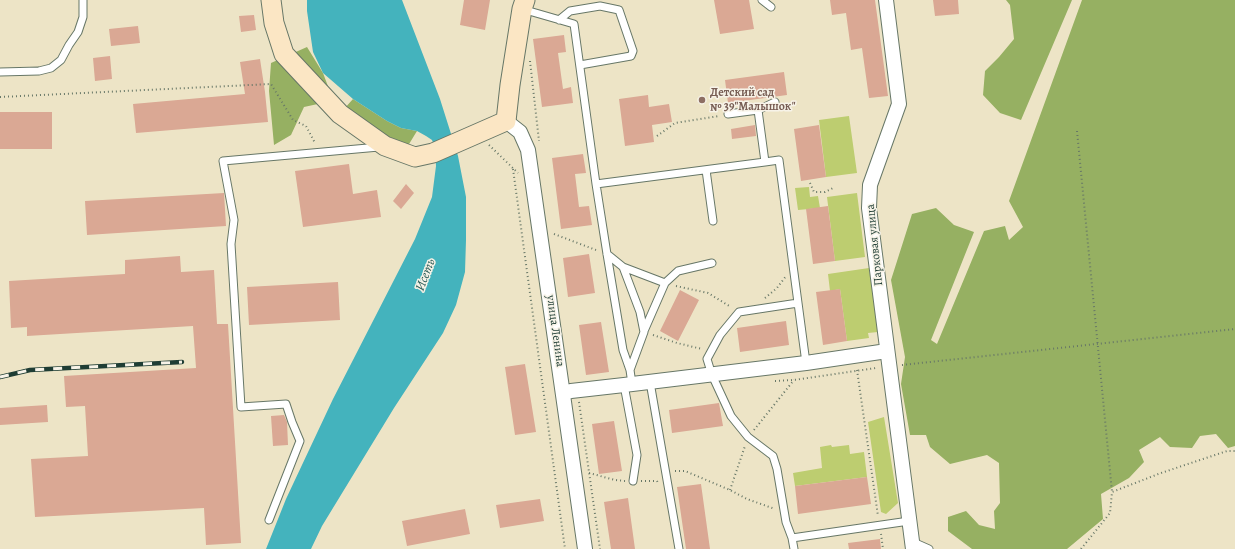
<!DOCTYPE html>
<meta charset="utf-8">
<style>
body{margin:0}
canvas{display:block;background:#ede4c6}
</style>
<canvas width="1235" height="549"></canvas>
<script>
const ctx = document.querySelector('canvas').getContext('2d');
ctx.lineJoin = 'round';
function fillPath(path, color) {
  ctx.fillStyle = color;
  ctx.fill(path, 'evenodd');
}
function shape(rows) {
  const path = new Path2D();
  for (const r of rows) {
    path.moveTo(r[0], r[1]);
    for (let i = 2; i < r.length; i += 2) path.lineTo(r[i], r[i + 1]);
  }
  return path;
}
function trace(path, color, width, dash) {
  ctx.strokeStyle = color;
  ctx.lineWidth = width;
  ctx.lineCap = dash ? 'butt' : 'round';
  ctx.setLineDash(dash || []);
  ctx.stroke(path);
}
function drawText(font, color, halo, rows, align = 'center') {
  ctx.font = font + ' Alegreya,serif';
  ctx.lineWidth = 3;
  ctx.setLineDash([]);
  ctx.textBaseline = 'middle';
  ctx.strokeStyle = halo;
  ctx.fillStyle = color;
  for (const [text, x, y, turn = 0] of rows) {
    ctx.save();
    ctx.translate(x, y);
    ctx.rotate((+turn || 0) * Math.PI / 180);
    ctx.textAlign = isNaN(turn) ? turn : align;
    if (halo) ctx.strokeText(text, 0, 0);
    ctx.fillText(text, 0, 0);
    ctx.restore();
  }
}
fillPath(shape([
 [849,116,857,173,826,177,819,120],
 [809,187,810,197,818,196,820,208,798,210,795,188],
 [857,193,865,257,835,261,827,197],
 [869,268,878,332,868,333,869,338,847,341,840,289,830,291,828,274],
 [884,417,898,503,886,514,881,512,868,422],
 [831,445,832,447,849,445,850,454,864,452,867,477,795,486,793,473,822,468,820,447]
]), '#bdcd70');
fillPath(shape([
 [1006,0,1072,0,1021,120,1000,113,983,95,985,71,999,57,1014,39,1010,5],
 [1082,0,1235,0,1235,446,1228,448,1216,434,1200,436,1192,448,1170,447,1160,437,1139,450,1144,462,1129,478,1101,494,1103,519,1067,549,972,549,948,531,948,517,966,511,979,525,995,529,994,511,1000,503,999,463,987,455,950,464,930,447,926,435,910,435,901,384,905,357,891,280,912,214,936,208,954,225,974,232,931,340,937,344,984,231,1005,226,1009,240,1023,227,1009,201],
 [307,47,323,73,329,89,327,102,304,107,291,135,274,145,269,91,271,63],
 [353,99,387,121,401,128,417,131,406,149,344,109]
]), '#96b062');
fillPath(shape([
 [307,0,402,0,440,99,458,156,466,197,466,240,465,272,456,305,443,333,394,408,322,526,311,549,266,549,286,499,333,399,415,239,432,197,436,166,435,148,432,140,426,136,417,131,401,128,387,121,353,99,323,73,313,52,307,11]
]), '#44b3bd');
fillPath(shape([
 [464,0,490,0,485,30,460,25],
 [714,0,749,0,754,29,720,34],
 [830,0,875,0,888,96,869,98,862,48,851,50,846,13,832,15],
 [933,0,958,0,959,14,935,16],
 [254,15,256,30,241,32,239,16],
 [138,26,140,43,111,46,109,29],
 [564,35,566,52,558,53,563,89,571,87,573,103,542,107,533,39],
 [110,56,112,79,95,81,93,58],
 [260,59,265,92,268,122,136,133,133,104,245,94,240,62],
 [784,72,787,95,728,103,725,80],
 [648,95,649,107,669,104,672,122,652,125,654,142,625,146,619,99],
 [0,112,52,112,52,149,0,149],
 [755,125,756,136,732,139,731,129],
 [819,125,826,177,801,181,794,129],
 [583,154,586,173,575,174,579,207,589,206,592,225,561,229,552,158],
 [349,164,353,194,377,190,381,217,303,227,295,171],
 [406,184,414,193,401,209,393,201],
 [224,193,226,226,87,235,85,201],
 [828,206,835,261,813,264,806,209],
 [589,254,595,293,568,297,563,258],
 [180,256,181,272,214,270,217,324,228,324,241,543,206,545,204,508,35,517,31,459,88,456,85,406,66,407,64,376,196,368,193,326,27,336,27,327,11,328,9,281,125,274,125,260],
 [338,282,340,320,249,325,247,287],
 [840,289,847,341,823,345,816,292],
 [680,290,699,300,678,341,660,331],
 [786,321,789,345,740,352,737,328],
 [601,322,609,372,586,375,579,325],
 [525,364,536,432,515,435,505,367],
 [719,403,723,426,672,433,669,410],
 [47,405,48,422,0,425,0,408],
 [284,415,287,422,288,445,273,446,271,416],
 [614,421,622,471,599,474,592,424],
 [867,477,871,504,798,514,795,486],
 [701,484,710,549,686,549,677,487],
 [628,498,635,549,611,549,604,502],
 [540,499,544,521,500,528,496,505],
 [465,509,470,534,407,546,402,521],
 [880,539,881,549,849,549,848,543]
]), '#daa894');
const lane = shape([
 [762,0,771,7],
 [522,9,574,24,596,184,607,254,623,350,630,370,632,384],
 [559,20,570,11,600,6,619,10,633,51,631,56,580,65],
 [0,72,39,71,51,68,61,60,69,45,78,32,83,17,83,0],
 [758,110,775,102],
 [728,114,758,110,765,162,779,160,806,363],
 [706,170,713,221],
 [596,184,765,162],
 [607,254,623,267,665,283],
 [623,267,640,312,644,332,630,370],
 [644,331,665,283,678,271,712,263],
 [650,382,679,549],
 [624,385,637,455,633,481],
 [269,520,300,441,292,422,286,404,241,407,231,244,234,220,223,161,379,147],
 [792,538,786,522,777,469,773,456,748,437,731,416,712,375,707,359,720,335,739,312,798,303],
 [911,541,929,549],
 [794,549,792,538,909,521]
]);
const street = shape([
 [886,0,899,104,870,185,869,208,913,549],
 [506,121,520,132,528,150,585,549],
 [564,393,571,391,624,385,806,363,887,351]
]);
const secondary = shape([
 [271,0,274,23,284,54,340,114,385,146,415,157,433,153,506,121,510,85,522,9,525,0]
]);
trace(lane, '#677767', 9);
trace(street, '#677767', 16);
trace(secondary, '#677767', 21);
trace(shape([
 [530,61,539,141],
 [0,97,271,84,293,120,306,126,315,143],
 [1077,131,1112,492],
 [657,136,675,123,719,116],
 [489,145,518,173],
 [513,169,565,549],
 [810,183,814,192,825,192,833,188],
 [554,234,596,250],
 [676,286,708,293,731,307],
 [765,298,777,288,786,276],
 [653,335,677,343,702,349],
 [902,365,1235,329],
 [857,370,878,516],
 [775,381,794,380,876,368],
 [579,402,600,549],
 [754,430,794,380],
 [675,471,685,471,730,490,747,499,775,509],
 [589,473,615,480,625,481],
 [641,481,657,481,658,483],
 [730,490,745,446],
 [881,534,883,549],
 [1081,549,1110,513,1112,492,1161,473,1227,451,1235,451]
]), '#677767', 2, [1, 3]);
trace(lane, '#fff', 7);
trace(street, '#fff', 14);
trace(secondary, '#fbe6c4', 19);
const rail = shape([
 [0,377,30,370,182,362]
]);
trace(rail, '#1f3d34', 4.5);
trace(rail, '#f7f3e8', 3, [9]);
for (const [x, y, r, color] of [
 [702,100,4,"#8d6e63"]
]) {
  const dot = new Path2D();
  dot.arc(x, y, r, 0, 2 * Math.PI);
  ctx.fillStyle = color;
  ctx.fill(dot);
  trace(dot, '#f7f3e8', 1.5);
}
drawText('bold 12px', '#785e54', '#f7f3e8', [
 ["Детский сад",710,93],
 ["№ 39\"Малышок\"",710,107]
], 'left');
drawText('12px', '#1f3d34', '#f7f3e8', [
 ["Парковая улица",875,245,-96],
 ["улица Ленина",555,331,82]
]);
drawText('italic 13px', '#285a56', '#f7f3e8', [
 ["Исеть",426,275,-69]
]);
</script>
